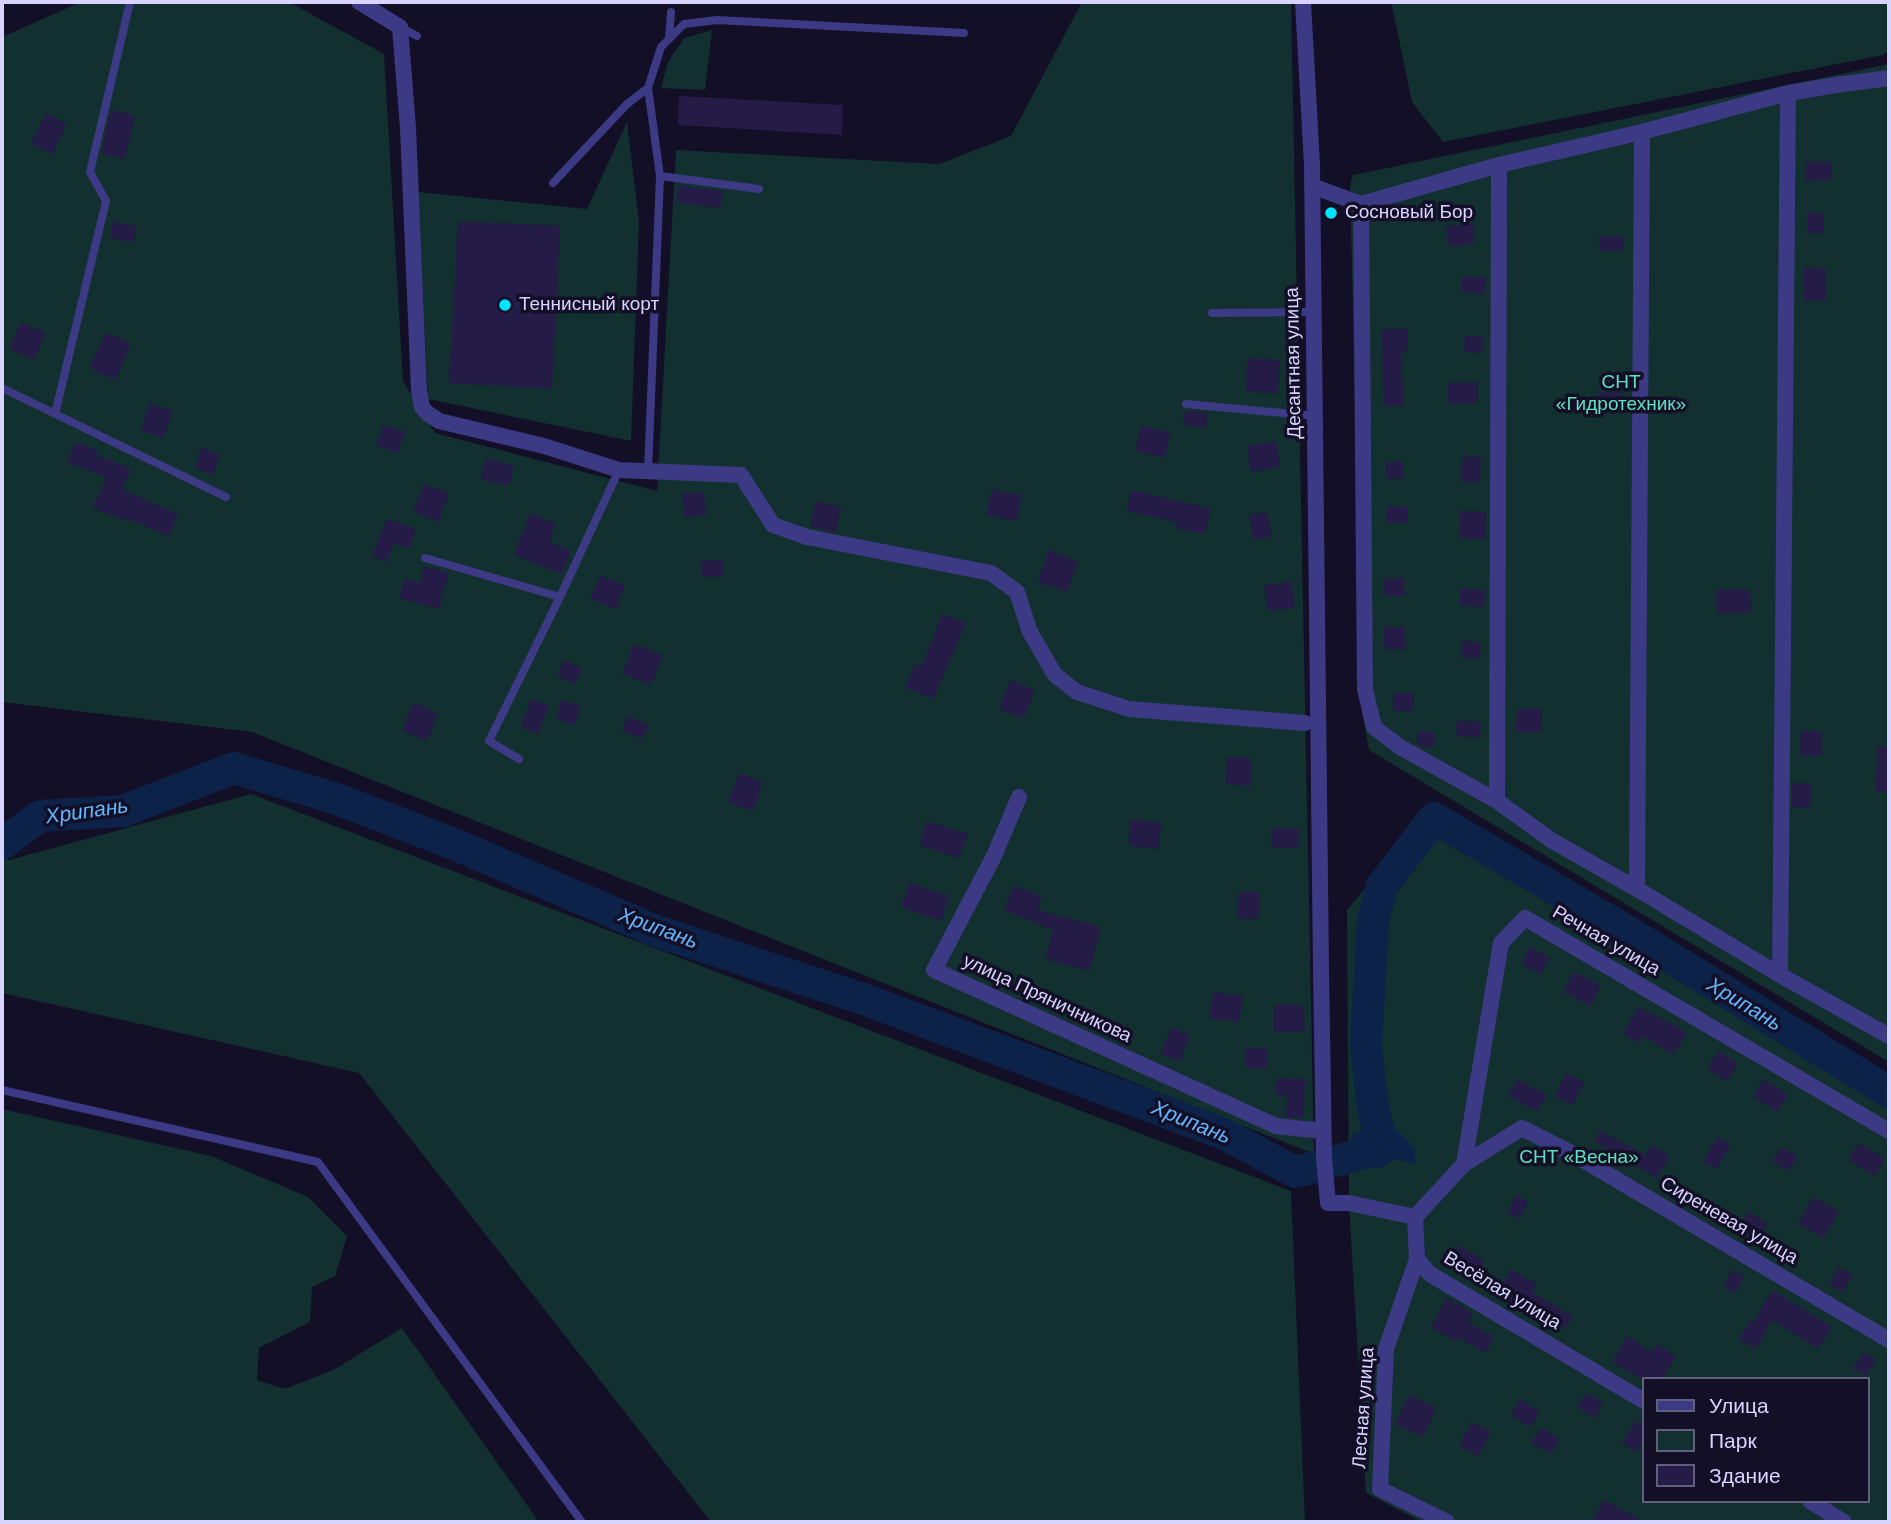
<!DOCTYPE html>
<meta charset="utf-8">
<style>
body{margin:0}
#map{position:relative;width:1891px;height:1524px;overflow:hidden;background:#130f26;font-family:Helvetica,sans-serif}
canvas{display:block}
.frame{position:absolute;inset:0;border:4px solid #d9d4ff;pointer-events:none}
.legend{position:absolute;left:1642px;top:1377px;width:228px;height:126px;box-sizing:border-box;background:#130f26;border:2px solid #625e7d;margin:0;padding:9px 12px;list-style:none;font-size:21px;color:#d9d4ff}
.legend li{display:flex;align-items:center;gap:14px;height:35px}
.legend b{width:35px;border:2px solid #625e7d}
</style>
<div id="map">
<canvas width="1891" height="1524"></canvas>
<div class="frame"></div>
<ul class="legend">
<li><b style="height:9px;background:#3d3a85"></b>Улица</li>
<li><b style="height:19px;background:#12302f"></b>Парк</li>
<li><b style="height:19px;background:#241b47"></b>Здание</li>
</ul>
</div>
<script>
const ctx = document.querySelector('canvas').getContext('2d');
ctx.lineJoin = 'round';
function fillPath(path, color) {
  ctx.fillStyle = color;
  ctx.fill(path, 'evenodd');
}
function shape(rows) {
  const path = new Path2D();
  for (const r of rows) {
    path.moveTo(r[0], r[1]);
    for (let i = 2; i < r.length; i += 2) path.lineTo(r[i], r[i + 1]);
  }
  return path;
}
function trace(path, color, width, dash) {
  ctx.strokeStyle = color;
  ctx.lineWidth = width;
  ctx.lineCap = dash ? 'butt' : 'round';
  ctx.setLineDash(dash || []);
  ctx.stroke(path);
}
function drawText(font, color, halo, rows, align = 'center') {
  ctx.font = font + ' Helvetica,sans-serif';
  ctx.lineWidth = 7;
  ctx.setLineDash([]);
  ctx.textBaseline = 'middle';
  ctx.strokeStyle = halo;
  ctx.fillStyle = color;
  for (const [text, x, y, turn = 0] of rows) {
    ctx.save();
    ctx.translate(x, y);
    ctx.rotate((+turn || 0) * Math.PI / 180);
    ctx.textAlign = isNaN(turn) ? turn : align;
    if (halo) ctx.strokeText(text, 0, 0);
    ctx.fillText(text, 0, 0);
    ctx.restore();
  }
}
fillPath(shape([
 [81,2,289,2,384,54,403,381,435,433,657,491,676,150,939,164,1011,136,1082,2,1291,2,1314,1154,252,732,2,702,2,37],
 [1391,2,1889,2,1889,49,1883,55,1443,142,1412,102],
 [712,30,705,90,661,88,668,62,684,38],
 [1889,64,1889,1062,1369,750,1362,713,1350,185,1353,175],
 [627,122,639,222,631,441,428,399,418,192,587,209],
 [251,794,1291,1191,1305,1522,711,1522,359,1073,2,993,2,857,9,860],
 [1436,804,1889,1077,1889,1522,1422,1522,1366,1493,1349,1203,1347,910],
 [1644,1379,1868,1379,1868,1501,1644,1501],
 [2,1109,211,1156,308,1197,347,1236,335,1276,312,1287,310,1322,259,1348,257,1380,285,1389,335,1369,402,1328,539,1522,2,1522]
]), '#12302f');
fillPath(shape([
 [1365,1129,1398,1130,1415,1149,1415,1164,1395,1159,1381,1168,1365,1168,1354,1157,1351,1135]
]), '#0c2248');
trace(shape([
 [2,844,40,816,123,811,234,768,337,799,454,844,656,931,866,1000,1224,1134,1295,1172,1315,1167],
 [1333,1162,1374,1150,1379,1129,1374,1114,1366,1046,1373,921,1382,886,1434,818,1627,931,1889,1092]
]), '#0c2248', 32);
fillPath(shape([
 [679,96,843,105,842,135,678,125],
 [111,110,135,116,125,159,101,154],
 [46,113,67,124,52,154,31,143],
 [1805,162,1831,162,1832,180,1806,181],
 [678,186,723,191,720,208,676,202],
 [1807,213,1823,214,1823,233,1807,233],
 [113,221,137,227,133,243,110,237],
 [458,221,560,226,552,389,449,383],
 [1473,224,1474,244,1448,246,1446,226],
 [1599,236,1623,236,1623,250,1600,251],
 [1803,267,1826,268,1826,301,1803,301],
 [1462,276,1486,277,1485,294,1462,293],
 [21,322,46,333,34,360,9,349],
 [1382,329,1408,329,1408,351,1401,351,1402,381,1404,381,1404,406,1383,406],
 [106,332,131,344,115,380,89,368],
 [1465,336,1483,337,1482,353,1464,352],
 [1247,358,1279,360,1278,393,1246,392],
 [1448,383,1478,383,1478,403,1448,403],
 [1622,392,1623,412,1599,413,1598,393],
 [150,403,173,411,163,438,141,430],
 [1185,411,1208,413,1206,428,1183,425],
 [383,425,405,432,398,453,376,445],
 [1141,426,1170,432,1165,458,1135,451],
 [1276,441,1280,467,1251,472,1247,446],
 [75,442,97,450,95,454,131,469,122,490,178,514,169,536,128,519,127,521,93,508,106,477,67,463],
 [201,448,220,455,213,475,195,468],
 [1463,456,1481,457,1480,483,1461,482],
 [486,458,514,466,509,486,480,479],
 [1386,462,1403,462,1403,478,1386,479],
 [424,484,449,493,438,522,413,512],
 [992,489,1022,495,1016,521,986,515],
 [1131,490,1211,509,1205,534,1176,528,1177,522,1126,511],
 [704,492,707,515,684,517,682,494],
 [816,501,841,507,836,532,810,527],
 [1387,506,1407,507,1407,523,1386,522],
 [1460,511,1486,512,1485,539,1459,538],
 [1268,512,1271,537,1253,540,1249,515],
 [530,513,556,524,549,542,571,551,562,574,514,555],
 [387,519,416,529,409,549,394,543,386,562,372,556],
 [1049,550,1078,561,1067,592,1038,582],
 [723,560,724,576,702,577,702,561],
 [424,566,449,573,439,609,399,598,405,578,420,583],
 [600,576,625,585,616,609,590,599],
 [1404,578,1405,596,1383,596,1383,579],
 [1291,581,1295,607,1268,611,1264,586],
 [1460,588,1485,590,1484,607,1459,605],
 [1750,589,1751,612,1717,614,1716,590],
 [942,614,966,623,933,699,905,687,916,663,922,666],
 [1384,627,1405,627,1405,649,1384,649],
 [1462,641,1481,643,1480,659,1461,658],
 [634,644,663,655,651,685,622,674],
 [564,660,582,668,575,684,557,676],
 [1010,680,1035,690,1024,718,999,709],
 [1393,693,1414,693,1414,711,1393,711],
 [531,699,549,705,538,734,521,727],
 [561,700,581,706,575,725,556,719],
 [413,703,438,713,427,741,402,731],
 [1517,709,1542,709,1541,732,1516,732],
 [627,716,649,725,643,739,622,731],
 [1457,721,1481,722,1480,737,1456,736],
 [1801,730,1822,732,1821,756,1800,755],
 [1418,731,1435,733,1434,748,1417,745],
 [1878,746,1889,747,1889,792,1875,791],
 [1227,757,1252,758,1251,786,1226,784],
 [739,773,763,782,753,811,728,802],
 [1792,783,1812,784,1810,808,1792,807],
 [1131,819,1162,823,1158,849,1128,845],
 [927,821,968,834,959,858,919,845],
 [1272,828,1299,828,1298,848,1271,847],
 [909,883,949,896,941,921,901,907],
 [1014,885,1042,897,1037,910,1101,927,1089,971,1045,959,1053,930,1004,910],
 [1239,891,1260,893,1258,919,1237,918],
 [1530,947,1550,958,1541,975,1521,964],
 [1574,972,1601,986,1591,1006,1563,992],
 [1213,992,1243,996,1239,1022,1209,1018],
 [1274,1005,1304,1005,1305,1031,1274,1032],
 [1638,1007,1687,1032,1674,1054,1642,1036,1638,1043,1623,1034],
 [1172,1027,1190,1035,1180,1061,1160,1054],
 [1245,1048,1267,1048,1267,1068,1245,1068],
 [1719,1051,1738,1064,1726,1081,1707,1068],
 [1566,1073,1585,1082,1572,1105,1555,1096],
 [1275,1078,1305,1079,1304,1118,1286,1117,1287,1095,1275,1095],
 [1517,1079,1547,1095,1538,1112,1508,1096],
 [1763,1079,1788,1095,1778,1112,1753,1097],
 [1600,1131,1646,1155,1652,1145,1670,1156,1657,1178,1625,1159,1623,1163,1608,1156,1611,1151,1594,1141],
 [1717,1137,1731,1145,1716,1169,1703,1161],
 [1859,1143,1885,1159,1875,1176,1848,1160],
 [1781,1147,1798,1156,1789,1171,1773,1162],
 [1516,1195,1528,1202,1519,1219,1507,1212],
 [1813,1197,1839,1212,1824,1238,1798,1224],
 [1748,1211,1767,1223,1757,1239,1738,1228],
 [1459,1246,1484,1261,1474,1278,1449,1263],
 [1839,1267,1853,1275,1842,1292,1829,1284],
 [1511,1270,1537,1284,1532,1292,1573,1317,1565,1329,1525,1305,1522,1311,1508,1303,1516,1290,1503,1283],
 [1732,1270,1744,1277,1735,1293,1723,1287],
 [1772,1290,1832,1327,1818,1349,1772,1320,1756,1349,1739,1339,1750,1320,1754,1322],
 [1447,1298,1473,1313,1468,1322,1494,1337,1485,1353,1459,1338,1456,1342,1431,1327],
 [1627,1336,1652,1352,1657,1344,1676,1356,1662,1379,1641,1379,1612,1362],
 [1863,1352,1876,1360,1866,1376,1853,1368],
 [1586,1393,1603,1403,1595,1418,1577,1408],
 [1409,1395,1436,1408,1423,1437,1395,1424],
 [1520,1399,1540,1412,1530,1427,1511,1415],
 [1635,1421,1644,1427,1644,1439,1636,1452,1622,1443],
 [1471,1422,1491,1432,1479,1456,1459,1446],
 [1541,1427,1560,1439,1551,1454,1531,1443],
 [1604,1500,1645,1522,1592,1522]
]), '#241b47');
trace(shape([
 [400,27,417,36],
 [669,39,671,12],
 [660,176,759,189],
 [553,183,627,104,648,88],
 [1212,313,1314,312],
 [2,388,226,497],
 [1186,404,1315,416],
 [55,414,106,201,90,172,130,2],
 [648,471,660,176,648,88,661,47,684,24,717,20,964,33],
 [425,558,560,597],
 [519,759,489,741,560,597,619,470],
 [2,1090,318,1162,582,1522]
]), '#3d3a85', 8);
trace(shape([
 [359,2,400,27,408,128,419,391,422,407,427,413,439,421,544,446,619,470,741,475,773,525,807,537,991,573,1017,592,1030,632,1055,675,1077,692,1129,709,1305,723],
 [1303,2,1312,165,1321,970,1324,1158,1328,1203,1349,1203,1415,1217,1417,1259,1430,1274,1644,1401],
 [1312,186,1361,204,1499,165,1642,132,1788,93,1836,85,1889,78],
 [1361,204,1365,689,1374,727,1400,747,1497,801,1551,840,1637,889,1780,975,1889,1036],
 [1019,797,994,856,934,970,1276,1126,1323,1131],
 [1497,801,1499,165],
 [1637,889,1642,132],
 [1780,975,1788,93],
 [1464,1164,1501,943,1525,918,1889,1131],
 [1415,1217,1464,1164,1522,1128,1573,1154,1889,1340],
 [1417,1259,1386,1349,1380,1489,1447,1522],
 [1810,1501,1844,1522]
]), '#3d3a85', 16);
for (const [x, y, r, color] of [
 [1331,213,7,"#00e5ff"],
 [505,305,7,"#00e5ff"]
]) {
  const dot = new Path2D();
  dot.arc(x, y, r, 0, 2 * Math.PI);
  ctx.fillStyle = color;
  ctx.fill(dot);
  trace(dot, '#130f26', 2.5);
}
drawText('19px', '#d9d4ff', '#130f26', [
 ["Сосновый Бор",1345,213],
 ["Теннисный корт",519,305]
], 'left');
drawText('19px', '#d9d4ff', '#130f26', [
 ["Десантная улица",1294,363,-91],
 ["Речная улица",1606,941,30],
 ["улица Пряничникова",1047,999,25],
 ["Сиреневая улица",1729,1221,30],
 ["Весёлая улица",1502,1291,31],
 ["Лесная улица",1364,1408,-86]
]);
drawText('19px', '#5fe0c0', '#130f26', [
 ["СНТ",1621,383],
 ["«Гидротехник»",1621,405],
 ["СНТ «Весна»",1579,1158]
]);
drawText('italic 21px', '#62b6ff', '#130f26', [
 ["Хрипань",87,812,-8],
 ["Хрипань",658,929,20],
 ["Хрипань",1744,1005,31],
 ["Хрипань",1191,1123,22]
]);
</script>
